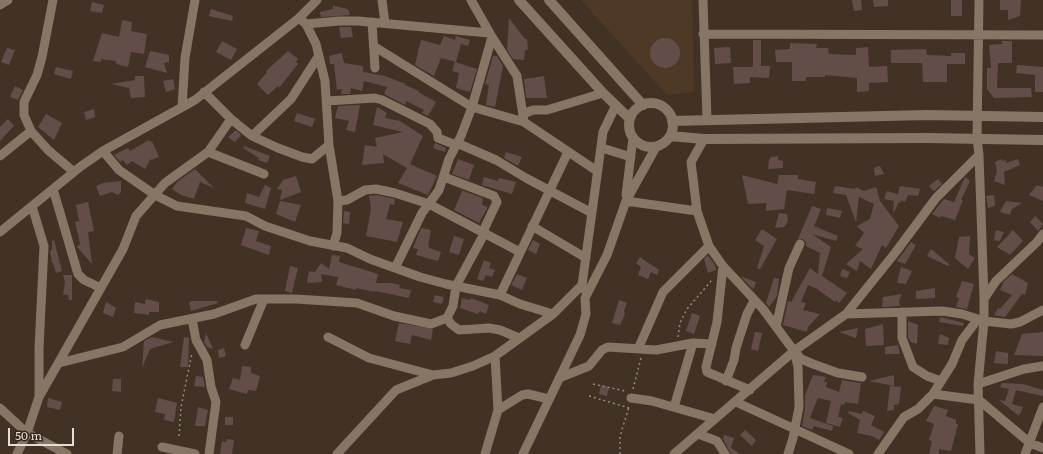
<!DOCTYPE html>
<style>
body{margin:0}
#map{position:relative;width:1043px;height:454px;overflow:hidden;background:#423225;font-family:Literata,serif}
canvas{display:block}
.scale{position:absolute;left:8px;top:428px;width:66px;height:18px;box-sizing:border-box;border:2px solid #e7ddd5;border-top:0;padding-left:5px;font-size:12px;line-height:14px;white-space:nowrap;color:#e7ddd5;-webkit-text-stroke:3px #37281b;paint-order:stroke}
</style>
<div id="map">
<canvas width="1043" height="454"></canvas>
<div class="scale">50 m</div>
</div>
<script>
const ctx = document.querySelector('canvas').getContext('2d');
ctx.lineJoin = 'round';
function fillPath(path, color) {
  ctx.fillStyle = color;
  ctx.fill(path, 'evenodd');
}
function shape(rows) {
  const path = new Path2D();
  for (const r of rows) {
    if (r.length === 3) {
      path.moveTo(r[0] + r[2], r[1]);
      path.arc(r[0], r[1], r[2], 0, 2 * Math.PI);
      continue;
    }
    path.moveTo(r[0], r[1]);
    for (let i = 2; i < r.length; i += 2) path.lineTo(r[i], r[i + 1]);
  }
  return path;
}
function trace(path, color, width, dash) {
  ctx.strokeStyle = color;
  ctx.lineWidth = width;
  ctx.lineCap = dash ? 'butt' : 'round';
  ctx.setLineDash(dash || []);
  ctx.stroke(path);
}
fillPath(shape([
 [581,0,692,0,694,92,667,95]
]), '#4e3927');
fillPath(shape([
 [852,0,861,0,862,10,854,11],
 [873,0,888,0,888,6,874,7],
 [951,0,962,0,962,16,951,16],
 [1000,0,1021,0,1020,16,1008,20,1008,10,1000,10],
 [92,2,104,5,102,13,90,11],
 [333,6,348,9,350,15,321,17,320,12,333,9],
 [211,9,233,16,232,21,209,16],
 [509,18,525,39,527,39,528,49,525,50,524,60,513,59,507,50],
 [122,20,132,22,131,31,147,34,144,54,131,52,128,67,116,64,116,61,101,59,101,62,93,61,102,33,119,37],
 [339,27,351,27,353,37,341,38],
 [444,36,455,40,456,36,470,40,468,46,461,44,456,62,441,58,434,76,415,65,421,40,440,45],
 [665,53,15],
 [753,40,761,40,761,66,770,66,769,78,750,77,750,83,734,84,733,67,753,67],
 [222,41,237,49,231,60,216,52],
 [1002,41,1012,41,1012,63,998,63,997,88,1031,88,1032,97,994,98,987,89,987,68,991,68,989,45,1002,44],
 [790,43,817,44,816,48,828,48,829,54,856,55,856,48,868,47,869,67,887,66,888,82,869,83,869,91,857,92,857,78,825,75,825,77,806,77,806,81,792,81,792,62,776,62,775,50,790,49],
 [730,47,731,63,715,64,714,48],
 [7,48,15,50,9,65,1,62],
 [926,49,927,55,951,56,951,53,965,53,965,64,947,64,947,82,923,82,922,63,891,63,891,50],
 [150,51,169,55,169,62,164,63,167,73,145,67],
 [288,51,298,59,296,62,298,64,279,88,278,86,268,95,257,84,267,72,266,71],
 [342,53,344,63,363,66,363,72,385,76,406,84,405,85,419,91,418,92,436,102,428,116,422,113,424,110,406,101,405,105,384,94,387,87,364,81,362,91,351,88,350,94,341,94,342,89,337,90,334,64,330,64,329,56],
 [493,56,497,56,503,66,495,107,486,105,489,85,485,84],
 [455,62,477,69,470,92,456,88,459,73,452,71],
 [1017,65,1043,67,1043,92,1035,92,1035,75,1016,73],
 [56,67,73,71,71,79,54,74],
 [135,76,144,76,145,97,131,98,129,88,111,84,135,80],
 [544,76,547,98,526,98,524,79],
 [173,79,175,89,166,92,163,81],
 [15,86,23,90,18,100,10,97],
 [360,105,355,132,346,130,349,121,335,118,338,106],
 [377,107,387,113,385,118,400,121,423,136,410,164,437,176,428,195,398,183,407,168,383,154,384,163,362,165,365,145,377,147,375,138,403,132,373,125],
 [94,109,95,117,86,120,84,112],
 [297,113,315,119,312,127,294,121],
 [46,114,62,123,54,140,38,127],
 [8,119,14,126,0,141,0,127],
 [236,130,241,135,235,142,228,137],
 [149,140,150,142,152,141,159,157,151,160,151,158,145,169,132,161,127,165,123,160,120,162,114,155,128,148,130,151],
 [435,143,446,148,445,152,433,148],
 [244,146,270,156,267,163,258,160,259,158,243,148],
 [506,152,522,157,518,166,504,158],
 [778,156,778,160,783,161,783,168,768,169,769,160,771,157],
 [458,159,474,165,469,180,452,174],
 [1002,159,1002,161,1006,160,1006,163,1018,159,1020,165,1004,172,1005,185,994,181,997,171,995,162],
 [880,166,884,174,875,176,874,168],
 [195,169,214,188,200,182,194,199,181,195,172,189,177,182],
 [742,175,777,184,779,175,798,175,798,179,816,182,814,194,787,190,784,209,766,211,766,203,748,204],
 [296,176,301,192,280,200,282,190,277,189,283,180],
 [484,177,498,181,499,178,516,182,512,194,482,185],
 [965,177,970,181,961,200,963,200,955,220,941,216,940,218,932,214,944,199,954,202],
 [938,179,942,184,934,191,929,186],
 [121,181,121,192,118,195,112,192,100,196,96,186,103,183],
 [265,185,271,188,265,209,245,203,247,193,259,197],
 [1037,185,1043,187,1043,201,1029,195],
 [835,186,855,189,856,187,864,191,876,187,880,201,899,226,886,248,882,245,871,269,860,261,857,271,846,264,863,249,855,246,864,233,857,226,870,219,874,204,859,197,856,222,846,195,833,193],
 [900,186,920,189,918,196,908,195,905,202,901,200,901,203,899,202,893,214,894,201,884,199,887,191,898,194],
 [458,189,483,198,482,205,488,207,479,223,454,210,462,191],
 [376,195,395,199,394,205,390,204,386,219,403,222,397,242,366,236,371,209,369,196],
 [994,195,995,206,988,208,986,196],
 [280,201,301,205,295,222,276,214],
 [1006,201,1022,203,1012,209,1010,215,1000,212],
 [88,202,94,231,88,232,92,264,77,247,80,244,75,222,79,221,76,205],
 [812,206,821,209,814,226,838,236,836,241,812,234,831,247,822,276,847,293,839,303,836,300,835,302,817,289,808,285,801,302,806,303,803,310,820,314,808,327,807,332,783,325,788,301,791,302,810,268,818,274,820,253,806,246,806,243,803,239,798,239],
 [827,208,842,211,840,218,826,215],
 [344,211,350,212,349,224,343,223],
 [779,213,787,214,788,221,784,227,775,228],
 [1035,216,1043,224,1038,231,1030,222],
 [246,228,259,231,256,241,271,246,269,255,241,245],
 [421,228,431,230,428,245,429,245,429,248,441,252,438,261,416,255,418,249,413,248],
 [762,229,777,239,760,269,757,268,764,246,755,240],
 [996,230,1004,232,1000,241,994,240],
 [1013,230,1023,241,1010,255,997,247],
 [454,236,464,239,459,255,449,252],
 [970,236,969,254,975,258,968,269,955,258,959,237],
 [54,240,62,271,56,273,53,263,52,263,50,251,52,250,52,241],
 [533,240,540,244,536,254,528,250],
 [911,242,916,245,905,264,897,261],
 [931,249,949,264,948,266,927,256],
 [332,255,340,256,339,262,378,274,376,283,391,283,400,285,399,288,411,290,409,298,375,291,375,292,356,288,356,290,336,285,338,277,321,274,322,282,307,283,309,271,315,272,321,263,329,269],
 [708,255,715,265,716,270,708,273,704,259],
 [640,257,659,270,657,275,651,272,648,279,638,275,641,267,636,263],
 [484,260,491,263,489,268,495,270,492,277,486,275,483,281,477,279],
 [290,266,298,268,292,293,285,291],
 [901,267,912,271,906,284,897,283],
 [842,269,850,272,847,278,840,276],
 [517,274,527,278,522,290,511,285],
 [1012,274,1028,283,1025,295,1022,294,1005,317,994,315,998,308,1000,309,1012,295,1000,290,1004,281],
 [63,275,72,275,72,300,69,300,68,295,63,295,65,282],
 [740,276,756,282,754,289,751,287],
 [774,278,779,279,777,296,769,307,766,303],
 [962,281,974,284,967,309,956,307,959,298,956,297],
 [935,288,935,298,916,299,916,291],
 [902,294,899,300,900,306,882,307,883,297],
 [435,295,444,297,442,304,433,302],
 [462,298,470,300,471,298,489,305,486,314,480,311,478,314,460,308],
 [146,299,159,302,159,312,149,312,149,315,134,313,135,302,145,304],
 [619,300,627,303,624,311,625,314,620,325,612,323],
 [193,301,217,301,218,303,191,311,189,302],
 [106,302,116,308,113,317,103,313],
 [692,313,700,316,694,334,686,331],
 [940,317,964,323,963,326,939,322],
 [908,321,918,325,917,344,910,342,908,337],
 [399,323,433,329,431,340,412,335,410,344,395,341],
 [883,324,884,345,866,346,865,329],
 [858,328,856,338,839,332],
 [755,332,762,333,758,351,751,349],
 [1043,332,1043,356,1014,355,1022,334],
 [206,333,213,349,207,347,204,342],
 [940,334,949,338,948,345,938,344],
 [152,337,173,342,150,349,142,368,144,341],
 [184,337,189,338,188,367,180,367],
 [898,345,900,354,885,354,885,347],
 [224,348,226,356,219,358,218,350],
 [996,351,1008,353,1008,364,994,363],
 [242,366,251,367,251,373,260,376,256,391,248,390,247,394,229,389,233,378,240,380],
 [813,375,826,377,824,382,827,382,826,387,839,392,842,380,861,383,858,404,845,402,844,405,841,404,838,417,843,418,840,427,826,423,831,401,818,398,810,418,833,426,832,431,814,426,812,430,802,426,805,408,805,395],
 [894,375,894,386,869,381],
 [196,376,203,377,205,387,194,386],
 [113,379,121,379,121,392,112,391],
 [1002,383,1023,384,1043,390,1043,396,1016,390,1012,404,1023,407,1019,416,999,400,1005,401,1009,389,1000,387],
 [601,385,609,387,607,396,599,394],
 [890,386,901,387,899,404,894,405,894,410,887,411],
 [48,398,62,402,60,410,47,407],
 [158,398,177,403,174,422,164,420,165,414,155,412],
 [934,406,948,410,946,416,956,420,956,424,958,424,951,451,939,449,939,454,929,454,932,441,929,440,934,424,926,421],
 [198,407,208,410,205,426,195,426],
 [849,411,862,414,863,411,875,416,871,425,884,432,879,440,872,436,857,433,860,420,848,413],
 [225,417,233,417,233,425,225,425],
 [745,430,756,440,752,446,740,435],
 [724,435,734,438,731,448,740,454,731,454,723,439],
 [227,439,234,440,232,454,220,454,222,441,226,442]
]), '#634d49');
trace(shape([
 [678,337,680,323,687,309,712,280],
 [593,384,625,391],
 [633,389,641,358],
 [589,396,629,408],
 [179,436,181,407,192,353],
 [620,454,620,436,629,407]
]), '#95887e', 1.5, [2, 3]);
trace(shape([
 [53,0,42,57,37,75,24,102,24,115,31,131,48,150,74,172],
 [382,0,385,23],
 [471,0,492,37,517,76,524,122],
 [703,0,707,119],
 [0,5,8,0],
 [299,18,306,24,316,44,325,81,329,145,338,201,337,233,333,246],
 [372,22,375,68],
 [306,24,339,21,358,21,489,33],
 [703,34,1043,35],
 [375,47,472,107,524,122,597,171],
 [204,92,231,119,252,136,278,148,302,157,312,159,329,145],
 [327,101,375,98,382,100,430,124,437,132,438,138,456,145],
 [182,107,185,58,195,0],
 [523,114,533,110,547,110,603,93],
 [252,136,291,99,318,57],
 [704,139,691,162,697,211,709,246,723,266,763,309,794,351,798,367,799,407,793,438,788,454],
 [457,143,496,160,526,178,592,213],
 [602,148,631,157],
 [103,151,119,170,155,195,177,206,246,216,265,226,310,241,347,248,370,259,420,277,446,284,500,295,520,304,553,314],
 [208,152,264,174],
 [979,155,984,298],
 [0,156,31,131],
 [53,189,78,274,84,280,101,288],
 [626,195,633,138],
 [338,201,347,200,365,190,376,189,395,193,429,204,520,252],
 [626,201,697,211],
 [532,226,586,258],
 [0,232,80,167,103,151,195,100,299,18,317,0],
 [723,266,717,322,706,367,707,372,750,390],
 [395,268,422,213,439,190,449,159,461,136,472,107,492,37],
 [583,289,582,285,603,132,616,105],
 [500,295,568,152],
 [902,312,902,338,913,367,927,376,941,381],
 [846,314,942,311,962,314,984,321,1011,324,1020,322,1043,310],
 [447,318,451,324,459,330,489,328,500,330,519,338],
 [192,319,196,340,207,360,211,387,216,402,209,454],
 [776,327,789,268,800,244],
 [328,337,369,358,433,375],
 [245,345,264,299],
 [638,349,663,292,709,246],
 [795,352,801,359,813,364,838,373,862,377],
 [495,356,498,410],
 [59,363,123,347,160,325,214,314,256,299,296,299,357,303,394,316,431,324,447,318,453,306,456,286,484,234,485,227,497,202,494,196,444,177],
 [559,378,589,366,602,350,608,347,656,350,693,343,712,344],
 [726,381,734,360,736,348,747,314,754,301],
 [978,384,1024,369,1043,366],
 [933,394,979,400,1030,443,1043,448],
 [39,397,123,249,136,216,165,183,208,152,231,119],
 [631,398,652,401,715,419],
 [736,402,849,454],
 [674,407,693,343],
 [0,408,27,433,67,454],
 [698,434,717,441,725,454],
 [162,447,195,454],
 [17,454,27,433,39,397,39,348,44,246,32,206],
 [117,454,119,436],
 [337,454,396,390,433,375,451,373,473,366,495,356,553,314,582,285],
 [485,454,498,410,522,395,528,394,549,399],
 [523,454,580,335,586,314,585,298,607,255,626,201,656,147],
 [674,454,794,351,846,314,895,253,936,198,979,155,977,138,979,0],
 [878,454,904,417,918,409,933,394,952,364,962,340,978,319],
 [980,454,978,384,984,321,984,299,996,281,1037,242,1043,234],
 [1025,454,1043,407]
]), '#877566', 9);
trace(shape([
 [519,0,603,93,630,119],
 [549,0,643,105],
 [651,125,22],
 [672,121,927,115,1043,117],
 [670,136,704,139,926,138,1043,140]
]), '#877566', 10);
</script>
